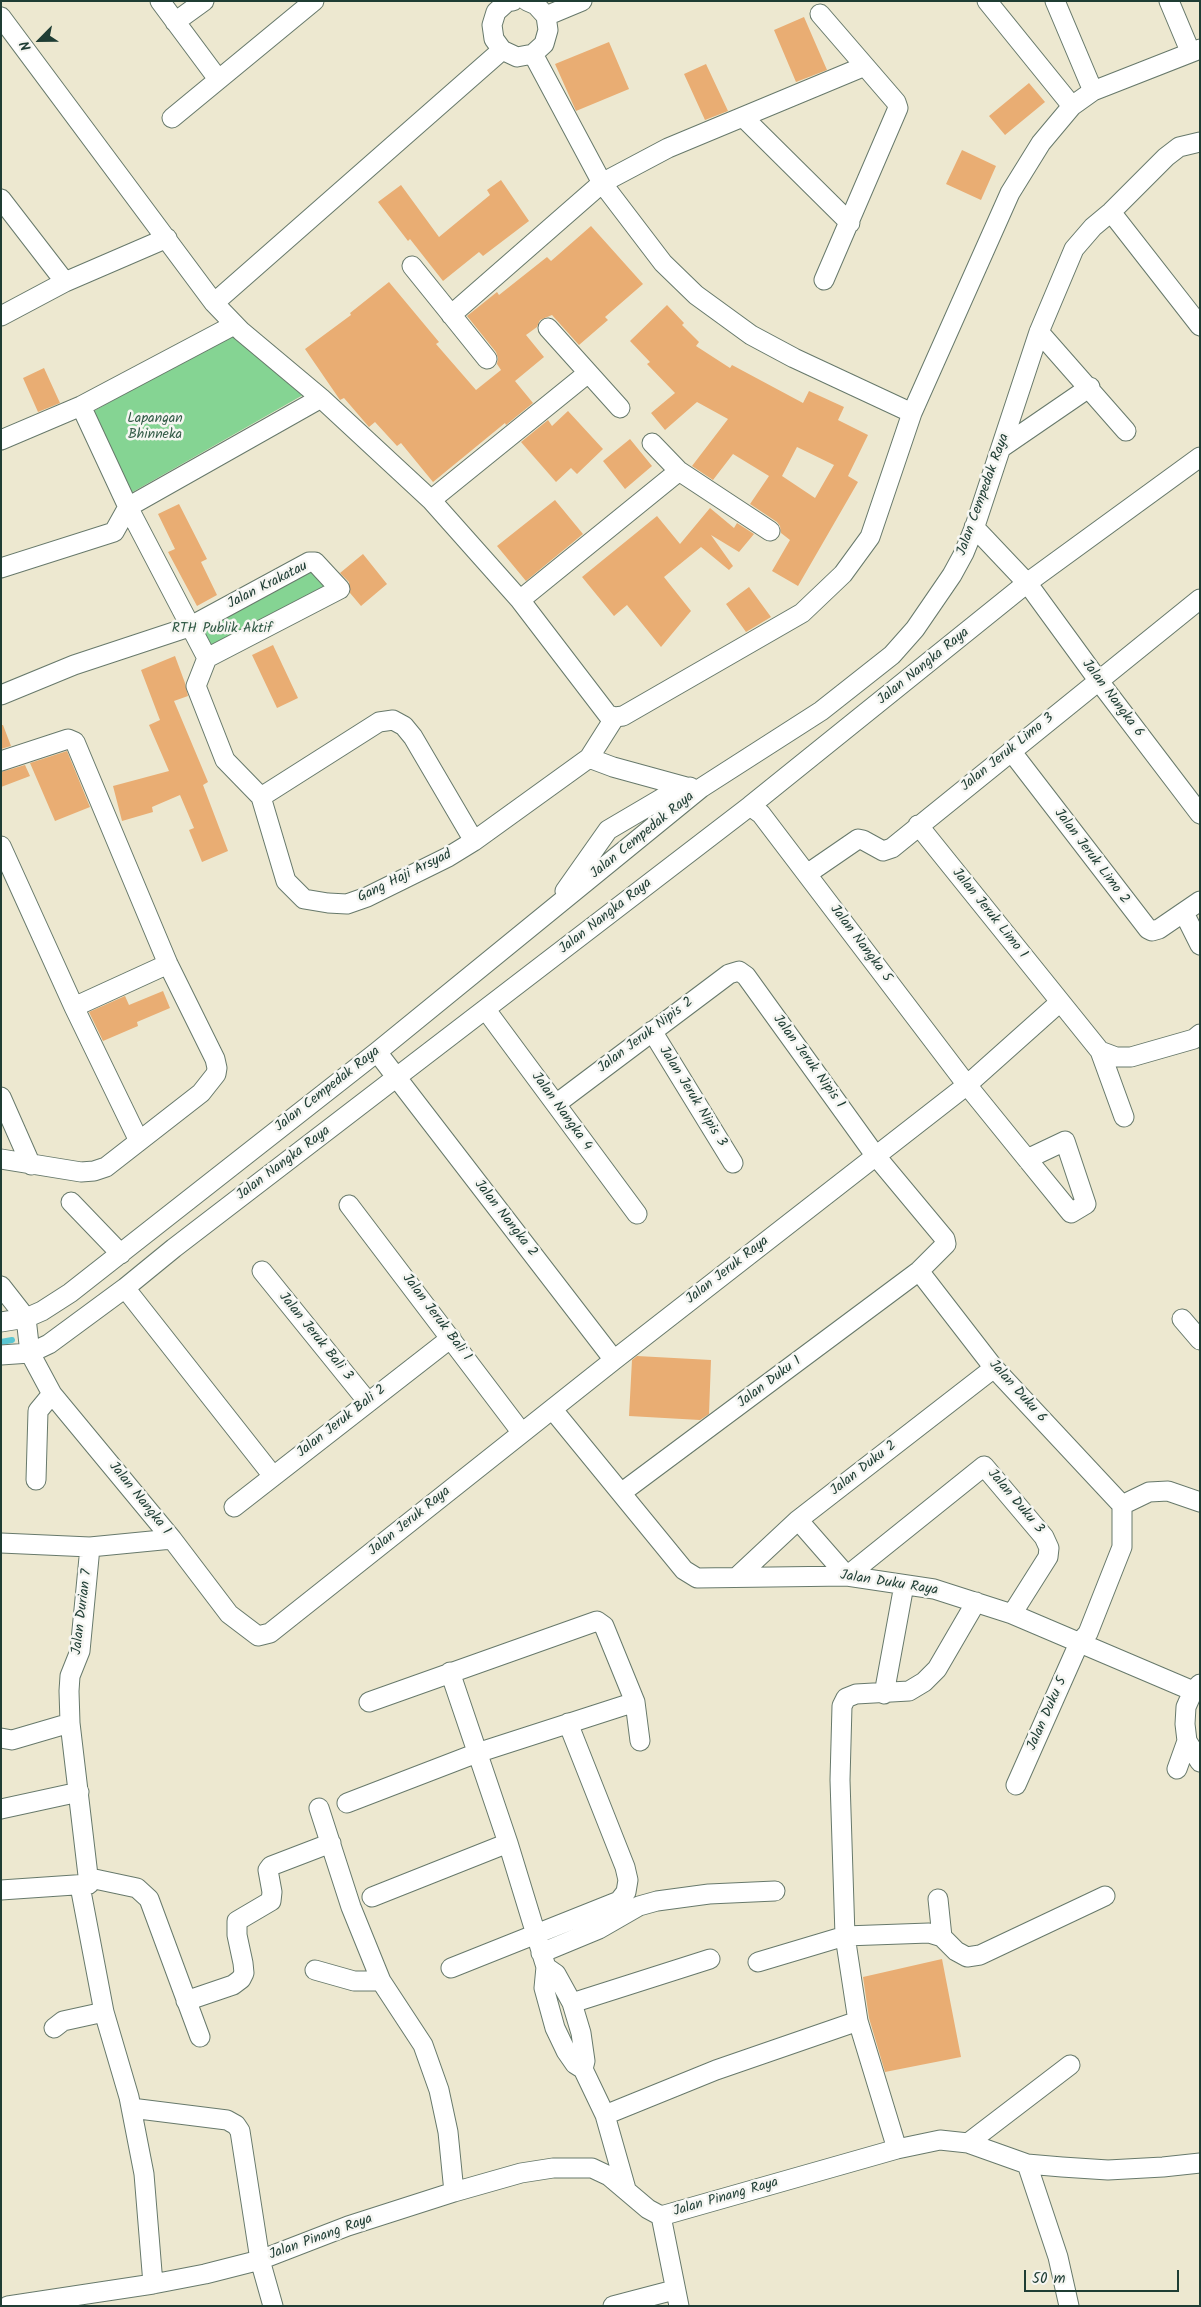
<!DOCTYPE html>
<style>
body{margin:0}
#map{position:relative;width:1201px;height:2307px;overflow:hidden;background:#ede8d0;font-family:Kalam,sans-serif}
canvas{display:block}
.frame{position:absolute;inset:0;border:2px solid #1f3d34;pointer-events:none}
.north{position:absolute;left:15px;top:15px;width:50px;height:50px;-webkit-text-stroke:4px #f6f6f2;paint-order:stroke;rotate:247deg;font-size:14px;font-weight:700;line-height:20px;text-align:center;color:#1f3d34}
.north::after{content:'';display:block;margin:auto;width:18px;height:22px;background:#1f3d34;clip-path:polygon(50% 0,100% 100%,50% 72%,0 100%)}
.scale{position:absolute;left:1024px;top:2270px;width:155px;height:22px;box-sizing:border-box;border:2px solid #1f3d34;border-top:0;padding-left:6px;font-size:15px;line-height:18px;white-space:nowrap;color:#1f3d34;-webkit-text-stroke:4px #f6f6f2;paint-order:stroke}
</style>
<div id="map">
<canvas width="1201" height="2307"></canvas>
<div class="frame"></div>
<div class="north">N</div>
<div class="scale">50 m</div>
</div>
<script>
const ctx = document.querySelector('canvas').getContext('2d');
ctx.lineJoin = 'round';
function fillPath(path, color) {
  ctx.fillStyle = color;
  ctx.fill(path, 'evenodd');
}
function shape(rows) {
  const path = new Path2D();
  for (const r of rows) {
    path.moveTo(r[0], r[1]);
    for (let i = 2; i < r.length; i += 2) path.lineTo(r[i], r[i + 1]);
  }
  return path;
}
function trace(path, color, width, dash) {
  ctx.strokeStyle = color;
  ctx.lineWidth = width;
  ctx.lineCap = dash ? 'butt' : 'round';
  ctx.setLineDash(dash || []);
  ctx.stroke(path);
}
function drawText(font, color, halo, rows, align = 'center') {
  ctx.font = font + ' Kalam,sans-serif';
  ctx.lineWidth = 5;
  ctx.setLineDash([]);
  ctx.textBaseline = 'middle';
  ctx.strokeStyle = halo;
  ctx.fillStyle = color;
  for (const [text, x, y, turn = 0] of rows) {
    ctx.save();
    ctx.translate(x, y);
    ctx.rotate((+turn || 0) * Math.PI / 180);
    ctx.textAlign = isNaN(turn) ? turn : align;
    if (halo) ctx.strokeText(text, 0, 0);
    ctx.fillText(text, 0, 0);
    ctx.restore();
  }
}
fillPath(shape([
 [232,334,303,395,131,493,92,412],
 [315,562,340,589,207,658,187,628]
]), '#85d493');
trace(shape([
 [1,1342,12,1340]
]), '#5ac6d2', 6);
fillPath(shape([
 [804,17,827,70,796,82,774,30],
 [609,42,629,89,576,111,555,64],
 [706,64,728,111,705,120,684,74],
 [1029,83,1045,102,1005,135,989,116],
 [962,150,996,166,981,200,946,184],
 [501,180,529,221,483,256,479,252,443,281,410,239,408,241,378,202,401,185,439,237,490,195,487,190],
 [591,226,643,284,605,317,608,320,579,345,552,315,540,320,537,327,526,335,544,357,515,381,533,403,506,425,505,423,433,482,401,443,397,446,375,422,369,427,344,398,340,400,305,349,351,315,350,313,389,282,439,342,436,344,476,390,501,370,497,364,498,358,496,352,467,316,497,292,499,295,547,257,551,261],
 [667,305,684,323,682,325,699,342,696,346,730,368,732,365,803,403,809,391,844,407,838,420,868,435,848,476,858,482,798,586,772,571,790,540,781,533,780,526,777,522,750,504,769,476,733,454,713,480,692,466,728,419,697,402,665,430,651,413,675,393,647,364,650,362,630,341],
 [797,447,834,465,815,498,782,476],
 [44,368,60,403,38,412,23,378],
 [568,411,603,449,577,474,571,468,556,482,521,442,548,420,552,426],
 [630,439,652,466,625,489,603,461],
 [555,500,583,534,526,581,497,546],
 [179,504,207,559,201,562,217,595,197,606,168,552,175,549,158,514],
 [710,508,734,528,737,523,754,534,739,552,711,535,733,566,729,570,701,547,664,577,691,611,661,647,627,605,614,616,582,577,657,516,680,544],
 [363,554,387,584,361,606,350,593,349,582,340,573],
 [749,587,771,617,746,632,726,604],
 [273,645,298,698,277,708,252,655],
 [175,656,185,683,188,696,174,701,208,782,203,785,228,851,202,862,189,830,194,828,180,795,152,807,153,812,122,821,113,786,169,771,149,725,160,720,141,670],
 [1,725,3,725,11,746,1,749],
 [67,751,90,807,55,821,30,763],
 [25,765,30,776,1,787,1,772],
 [163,991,170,1008,137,1022,138,1026,103,1041,89,1012,125,996,129,1005],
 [637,1356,711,1360,709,1414,700,1420,629,1416,632,1360],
 [942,1959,961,2057,885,2072,869,2018,863,1977]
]), '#e9ad73');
const minor = shape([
 [160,1,218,79],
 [513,1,507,2,496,12,492,25,494,39,502,50,517,57,533,54,544,44,548,30,546,16,536,5,527,1],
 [987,1,1072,106],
 [1055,1,1093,91],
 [1169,1,1190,51],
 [820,14,896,102,898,108,824,280],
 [546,16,582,1],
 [1,17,214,303,241,331,321,398,431,500,520,600,608,715,615,717,623,716,802,613,843,574,870,537,912,413,1010,193,1041,143,1072,106,1093,91,1200,49],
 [175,22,204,1],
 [533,54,602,183,663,263,696,295,751,335,794,358,912,413],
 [743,117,850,223],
 [172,118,314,1],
 [1,199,65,282],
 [1111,212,1200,326],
 [412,266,487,359],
 [214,303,502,50],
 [451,315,602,183,668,148,865,66],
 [1,316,65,282,167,238],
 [548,328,620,408],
 [1039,332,1126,431],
 [81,406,128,507,207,658],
 [1,440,81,406,234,325],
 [652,443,679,471,770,531],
 [1001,448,1090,387],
 [431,500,588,373],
 [974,527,1028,584,1098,680,1200,814],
 [1,568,114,532,128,507,321,398],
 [520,600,679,471],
 [207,658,196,686,225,760,261,797,286,881,304,899,328,903,347,904,367,897,448,857,474,841,589,758,613,767,686,787],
 [1,695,74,665,189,627,309,562,315,562,340,589,207,658],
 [1011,751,1148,929,1152,931,1159,929,1200,901],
 [589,758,615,717],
 [1,761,68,739,75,742,168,964,215,1059,217,1068,216,1074,201,1093,106,1167,94,1171,81,1172,1,1159],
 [261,797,379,722,393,720,404,726,413,737,474,841],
 [750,806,761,814,967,1085,1027,1159,1071,1213,1086,1204,1065,1141,1027,1159],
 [918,825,1100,1051,1116,1057,1131,1057,1194,1039,1200,1034],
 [1,846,74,1007,139,1141],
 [807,874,858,839,863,840,883,851,892,848,1200,599],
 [565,891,608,830,676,790,690,787],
 [1184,913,1200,945],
 [74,1007,168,964],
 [486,1010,637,1214],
 [652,1031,733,1163],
 [1100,1051,1124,1117],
 [377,1052,614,1360],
 [1,1097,31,1165],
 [556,1104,729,974,739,971,746,976,875,1155,945,1239,946,1244,919,1271,621,1493],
 [71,1202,121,1254],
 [349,1205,522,1433],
 [262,1271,368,1402],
 [919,1271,994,1368,1122,1505,1122,1547,1088,1633,1079,1643,1016,1785],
 [1,1286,26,1318,30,1353,52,1394,172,1539,229,1614,258,1636,270,1633,614,1360,967,1085,1060,1002],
 [125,1288,273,1476],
 [1182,1319,1200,1340],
 [1,1322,26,1318,42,1311,70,1293,377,1052,701,788,821,711,892,655,915,629,952,575,964,553,975,526,1039,332,1074,249,1093,227,1111,212,1166,157,1179,147,1200,142],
 [1,1355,30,1353,49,1344,125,1288,174,1248,750,806,1027,583,1200,457],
 [553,1410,684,1570,697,1578,847,1576,934,1589,1012,1614,1193,1691],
 [36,1480,38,1411,52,1394],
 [1122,1505,1149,1492,1168,1491,1200,1502],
 [234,1507,451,1338],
 [798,1520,847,1576,984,1466,1044,1537,1049,1548,1048,1557,1012,1614],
 [1,1543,90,1547,172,1539],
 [738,1576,798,1520,994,1368],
 [450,1672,508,1843,546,1967,544,1988,555,2028,566,2051,575,2064,583,2069,605,2115,626,2189],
 [1200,1684,1193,1691,1186,1707,1185,1724,1187,1741,1200,1762],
 [884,1694,904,1585],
 [635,1702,640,1741],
 [1,1738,12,1740,70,1723],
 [1177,1769,1187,1741],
 [347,1803,477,1753,635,1702,604,1626,597,1621,369,1702],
 [319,1808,351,1907,381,1981,423,2045,439,2090,448,2132,454,2192],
 [1,1809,79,1792],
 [90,1878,137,1888,149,1899,200,2037],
 [80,1886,104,2012],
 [1,1890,89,1884,70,1723,69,1691,70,1676,80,1651,90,1547],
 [372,1897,508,1843],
 [938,1899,942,1937],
 [541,1953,599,1929,639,1906,657,1901,709,1894,775,1891],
 [758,1962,845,1936,929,1933,942,1937,956,1951,967,1957,980,1955,1105,1896],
 [546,1967,556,1974,572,2003,581,2033,585,2061,583,2069],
 [451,1968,619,1901,626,1892,628,1880,625,1867,568,1723],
 [315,1970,354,1981,381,1981],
 [186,2001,233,1985,241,1979,244,1973,243,1963,237,1935,237,1921,271,1901,272,1892,268,1870,271,1866,331,1843],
 [572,2003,710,1959],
 [54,2028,63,2021,104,2012,129,2097,144,2174,153,2284],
 [131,2108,227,2120,236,2125,240,2131,260,2260,273,2306],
 [605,2115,716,2070,858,2021],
 [968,2143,1070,2065],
 [897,2149,858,2021,845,1936,840,1780,842,1706,846,1698,856,1694,909,1691,924,1682,937,1669,976,1602],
 [1027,2164,1058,2257,1069,2306],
 [661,2216,679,2306],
 [8,2306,153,2284,205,2274,260,2260,348,2226,454,2192,521,2173,553,2168,592,2168,609,2176,648,2209,661,2216,897,2149,940,2140,968,2143,1027,2164,1062,2167,1108,2170,1163,2167,1200,2163],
 [613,2306,674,2290]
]);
trace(minor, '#67796b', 21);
trace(minor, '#fff', 19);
drawText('14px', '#335b47', '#f6f6f2', [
 ["Lapangan",155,420],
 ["Bhinneka",155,436],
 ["RTH Publik Aktif",222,630]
]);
drawText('14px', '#1f3d34', '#f6f6f2', [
 ["Jalan Cempedak Raya",984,495,-70],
 ["Jalan Krakatau",268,586,-27],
 ["Jalan Nangka Raya",924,667,-39],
 ["Jalan Nangka 6",1112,699,53],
 ["Jalan Jeruk Limo 3",1008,753,-39],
 ["Jalan Cempedak Raya",643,836,-39],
 ["Jalan Jeruk Limo 2",1091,857,53],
 ["Gang Haji Arsyad",405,877,-26],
 ["Jalan Jeruk Limo 1",989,914,51],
 ["Jalan Nangka Raya",606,917,-38],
 ["Jalan Nangka 5",860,944,53],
 ["Jalan Jeruk Nipis 2",646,1036,-37],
 ["Jalan Jeruk Nipis 1",808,1062,54],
 ["Jalan Cempedak Raya",328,1090,-38],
 ["Jalan Jeruk Nipis 3",692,1097,58],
 ["Jalan Nangka 4",561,1112,54],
 ["Jalan Nangka Raya",284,1164,-37],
 ["Jalan Nangka 2",505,1219,52],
 ["Jalan Jeruk Raya",728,1271,-38],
 ["Jalan Jeruk Bali 1",436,1318,53],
 ["Jalan Jeruk Bali 3",315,1337,51],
 ["Jalan Duku 1",770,1383,-37],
 ["Jalan Duku 6",1017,1392,48],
 ["Jalan Jeruk Bali 2",342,1422,-38],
 ["Jalan Duku 2",864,1469,-38],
 ["Jalan Nangka 1",139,1499,51],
 ["Jalan Duku 3",1015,1502,50],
 ["Jalan Jeruk Raya",410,1522,-39],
 ["Jalan Duku Raya",889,1584,9],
 ["Jalan Durian 7",83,1612,-83],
 ["Jalan Duku 5",1048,1714,-66],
 ["Jalan Pinang Raya",726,2198,-16],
 ["Jalan Pinang Raya",321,2238,-20]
]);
</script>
